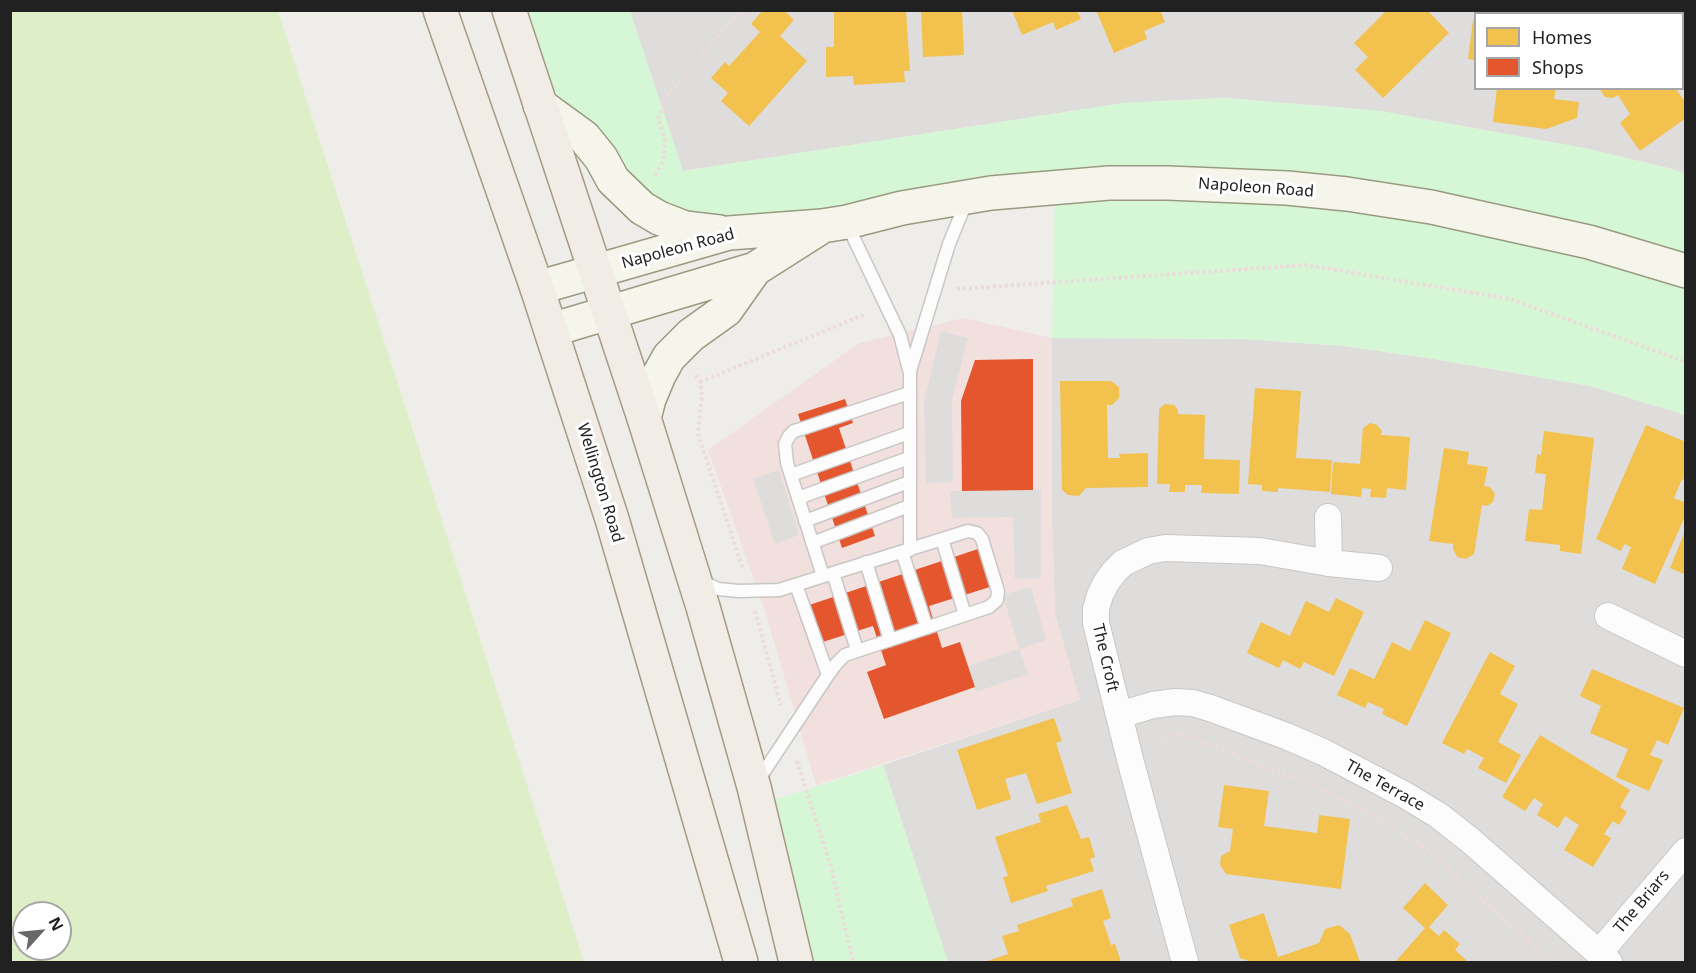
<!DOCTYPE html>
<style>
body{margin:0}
#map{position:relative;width:1696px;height:973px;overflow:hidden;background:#efedea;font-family:"Noto Sans",sans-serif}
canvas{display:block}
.frame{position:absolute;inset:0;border:12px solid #212121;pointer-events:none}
.legend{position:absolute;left:1474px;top:12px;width:210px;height:78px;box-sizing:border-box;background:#fff;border:2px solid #a6a6a6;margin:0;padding:8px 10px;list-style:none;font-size:18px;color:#212121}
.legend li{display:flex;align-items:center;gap:12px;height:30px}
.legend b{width:30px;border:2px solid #a6a6a6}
.north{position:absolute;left:12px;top:901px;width:60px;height:60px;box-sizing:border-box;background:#fff;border:2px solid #a6a6a6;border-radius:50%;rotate:63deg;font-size:16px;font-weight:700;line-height:24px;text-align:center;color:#212121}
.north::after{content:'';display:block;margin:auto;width:21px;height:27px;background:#696867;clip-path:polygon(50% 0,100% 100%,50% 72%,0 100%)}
</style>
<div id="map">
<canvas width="1696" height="973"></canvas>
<div class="frame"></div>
<ul class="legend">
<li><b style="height:16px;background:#f2c14e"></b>Homes</li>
<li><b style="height:16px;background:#e4572e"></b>Shops</li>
</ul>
<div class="north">N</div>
</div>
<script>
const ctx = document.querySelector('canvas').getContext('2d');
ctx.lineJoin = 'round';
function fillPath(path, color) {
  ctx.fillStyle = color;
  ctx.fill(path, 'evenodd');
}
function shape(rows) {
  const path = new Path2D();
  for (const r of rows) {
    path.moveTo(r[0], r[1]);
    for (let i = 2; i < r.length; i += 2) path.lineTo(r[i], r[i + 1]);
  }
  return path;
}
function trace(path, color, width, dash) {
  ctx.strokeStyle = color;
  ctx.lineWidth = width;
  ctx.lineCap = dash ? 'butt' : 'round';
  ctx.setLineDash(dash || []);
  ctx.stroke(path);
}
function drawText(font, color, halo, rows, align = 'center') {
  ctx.font = font + ' "Noto Sans",sans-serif';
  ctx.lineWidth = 6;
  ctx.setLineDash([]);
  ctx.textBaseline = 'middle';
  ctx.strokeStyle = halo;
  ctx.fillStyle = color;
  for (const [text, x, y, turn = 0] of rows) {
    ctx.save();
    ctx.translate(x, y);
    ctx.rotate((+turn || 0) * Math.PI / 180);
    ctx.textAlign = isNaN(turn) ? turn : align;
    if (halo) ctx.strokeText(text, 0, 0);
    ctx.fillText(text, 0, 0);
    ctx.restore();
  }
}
fillPath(shape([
 [630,11,1685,11,1685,174,1672,169,1589,149,1380,111,1225,98,1124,103,683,171],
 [1476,14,1682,14,1682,88,1476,88],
 [1052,338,1244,339,1345,346,1440,360,1590,386,1676,412,1685,416,1685,962,948,962,883,765,1079,700,1055,614,1052,521]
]), '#dfdddb');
fillPath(shape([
 [964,318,1052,338,1052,521,1055,614,1080,700,816,785,765,611,708,450,859,343]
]), '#f2e0df');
fillPath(shape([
 [10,11,278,11,584,962,11,962],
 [24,913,60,913,60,949,24,949]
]), '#deefc7');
fillPath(shape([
 [509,11,630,11,683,171,1124,103,1225,98,1380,111,1589,149,1672,169,1685,174,1685,416,1676,412,1590,386,1440,360,1345,346,1244,339,1052,338,1055,189,685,228,540,105],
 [883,765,948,962,796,962,758,805]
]), '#d6f7d5');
fillPath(shape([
 [941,331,968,338,952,400,953,482,926,483,924,402],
 [779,470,799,535,775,544,753,479],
 [1041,490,1041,578,1015,579,1013,517,952,518,950,491],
 [1031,587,1046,640,1019,649,1028,674,976,692,968,666,1019,649,1003,595]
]), '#dedddb');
fillPath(shape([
 [763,10,784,10,794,20,780,36,807,61,749,126,721,101,728,93,711,78,725,62,729,66,760,32,751,24],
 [834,10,906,10,910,71,904,71,905,82,854,85,853,76,826,77,826,47,834,47],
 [921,10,962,10,964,55,923,57],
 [1012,10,1077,10,1081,19,1056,30,1053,22,1022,35],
 [1096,10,1160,10,1165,22,1144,31,1147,39,1114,53],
 [1387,10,1427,10,1449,33,1383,98,1355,70,1368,57,1354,43],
 [1586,10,1637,10,1638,12,1636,14,1588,14],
 [1473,20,1476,20,1476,60,1468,59],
 [1497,88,1556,88,1554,99,1579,102,1577,118,1546,129,1493,122],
 [1599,88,1675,88,1686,103,1686,118,1640,151,1620,123,1630,114,1618,95,1613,98,1605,97],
 [1060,381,1111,381,1119,387,1119,398,1112,405,1107,405,1108,458,1120,458,1119,454,1148,453,1148,487,1086,488,1079,496,1068,495,1062,490],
 [1255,388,1301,391,1296,458,1332,460,1330,492,1278,488,1278,492,1262,491,1262,485,1248,484],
 [1165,404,1174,405,1178,410,1178,414,1205,415,1204,459,1240,460,1239,494,1201,493,1202,485,1185,485,1185,492,1169,492,1170,484,1157,484,1159,409],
 [1370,423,1377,425,1382,431,1381,435,1410,437,1406,490,1387,488,1386,498,1370,497,1371,489,1362,488,1361,497,1331,494,1333,462,1360,464,1363,428],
 [1646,425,1686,442,1686,481,1682,479,1674,498,1686,503,1686,514,1655,584,1622,569,1631,547,1624,544,1621,551,1596,539],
 [1544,431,1594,438,1581,554,1560,551,1560,545,1525,541,1529,509,1542,510,1546,474,1535,473,1537,454,1541,455],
 [1444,448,1469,452,1467,464,1488,467,1484,486,1490,487,1495,494,1493,502,1487,506,1482,505,1474,554,1466,559,1457,557,1453,549,1453,544,1429,541],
 [1685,531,1686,531,1686,575,1670,568],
 [1336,598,1364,612,1334,676,1304,662,1300,669,1283,660,1279,668,1247,653,1261,622,1290,636,1306,601,1329,612],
 [1425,620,1451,633,1407,726,1382,714,1384,709,1368,702,1365,708,1337,695,1350,668,1374,679,1392,642,1410,651],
 [1490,652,1515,666,1500,694,1518,704,1498,742,1521,755,1506,783,1478,768,1484,758,1467,749,1464,754,1442,743],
 [1592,669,1684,708,1668,745,1657,740,1650,755,1663,760,1649,791,1616,777,1628,749,1590,733,1601,706,1580,696],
 [1054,718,1062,741,1056,743,1072,793,1037,804,1026,773,1005,779,1011,799,977,810,957,750],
 [1540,735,1630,790,1620,807,1627,812,1619,825,1613,821,1604,834,1611,838,1593,867,1564,850,1579,825,1565,816,1558,828,1537,815,1543,804,1534,798,1525,811,1502,797],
 [1224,785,1269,791,1264,826,1317,833,1319,815,1350,819,1341,889,1226,874,1220,865,1221,856,1230,851,1233,829,1218,827],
 [1067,805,1081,839,1089,837,1095,857,1090,859,1094,871,1046,886,1048,891,1011,903,1003,877,1008,876,995,837,1041,822,1038,814],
 [1425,883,1448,905,1429,927,1439,936,1444,930,1460,944,1455,950,1467,961,1466,962,1397,962,1396,961,1425,928,1403,908],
 [1102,889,1111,918,1103,921,1111,945,1115,944,1121,962,984,962,1008,954,1002,936,1019,931,1017,925,1073,906,1071,899],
 [1264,913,1278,957,1319,943,1325,929,1339,925,1350,934,1360,962,1251,962,1240,958,1229,925]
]), '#f2c14e');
fillPath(shape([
 [1033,359,1033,490,962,491,961,401,975,360],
 [845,399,853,423,839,428,875,536,842,548,798,414],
 [978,549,990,587,929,606,942,648,960,642,975,687,884,719,867,672,886,665,873,626,810,646,797,609]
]), '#e4572e');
const lane = shape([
 [847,224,900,335,909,370],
 [791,475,909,433],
 [798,498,909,458],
 [805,521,909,482],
 [942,539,965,615],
 [812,543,909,506],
 [910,550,910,371,949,244,967,200],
 [902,552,927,628],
 [866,562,890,640],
 [833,573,857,650],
 [823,576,787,463,785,444,789,436,794,431,801,429,909,393],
 [701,581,718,589,739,591,779,590,968,531,977,533,982,539,998,591,997,600,989,607,845,655,836,664,828,675,757,782],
 [796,585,828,675]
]);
const street = shape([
 [1328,517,1329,563],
 [1608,616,1686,654],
 [1119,715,1153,705,1176,702,1193,703,1210,708,1286,736,1323,752,1405,795,1438,815,1471,841,1609,962],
 [1599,953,1686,851],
 [1185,962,1131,763,1096,623,1096,609,1100,595,1106,583,1114,572,1123,563,1148,551,1165,548,1260,551,1329,563,1379,568]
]);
const secondary = shape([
 [540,105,584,137,601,158,613,180,642,208,659,218,685,228,719,232],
 [537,288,729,233,822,226,847,222,902,208,991,193,1109,183,1168,183,1287,188,1347,194,1431,207,1589,242,1686,271],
 [551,330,755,269,818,229],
 [644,418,649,399,659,375,669,357,691,335,726,310,755,269]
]);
const primary = shape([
 [440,10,537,288,612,519,741,962],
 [509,10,644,418,703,607,754,787,796,962]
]);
trace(lane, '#c8c7c6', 15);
trace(street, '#c8c7c6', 28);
trace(secondary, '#9a9a80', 36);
trace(primary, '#a69a86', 36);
trace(shape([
 [655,175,663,162,665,139,658,118,667,96,741,10],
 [957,289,1306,265,1510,299,1686,362],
 [696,375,700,382,702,395,698,434,743,569],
 [700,382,866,314],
 [755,611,781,705],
 [1157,745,1174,732,1190,737,1319,788,1382,821,1427,849,1466,886,1553,962],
 [797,761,831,867,853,962]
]), '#ecdbda', 4, [3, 3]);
trace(lane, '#fdfcfc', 12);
trace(street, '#fdfcfc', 26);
trace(secondary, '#f5f5ec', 33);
trace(primary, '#f2ece6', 33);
drawText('16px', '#212121', '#fff', [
 ["Napoleon Road",1256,188,4],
 ["Napoleon Road",678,249,-15],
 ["Wellington Road",600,483,73],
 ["The Croft",1105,658,77],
 ["The Terrace",1385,786,29],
 ["The Briars",1642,902,-50]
]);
</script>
